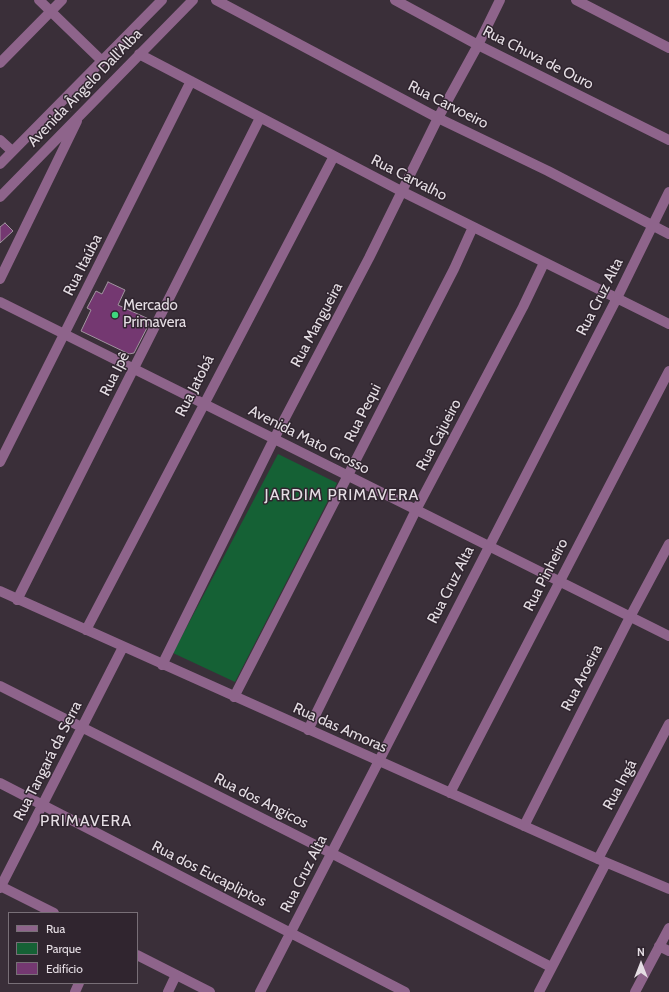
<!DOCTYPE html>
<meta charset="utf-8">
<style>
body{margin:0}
#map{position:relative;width:669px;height:992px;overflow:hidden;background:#3a2f39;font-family:Cabin,sans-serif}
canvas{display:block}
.legend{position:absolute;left:8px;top:912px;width:130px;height:72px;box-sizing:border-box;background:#30252f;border:1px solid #786f77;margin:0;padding:5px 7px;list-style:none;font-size:12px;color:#e5dee4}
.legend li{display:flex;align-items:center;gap:8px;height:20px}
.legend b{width:20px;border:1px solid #786f77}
.north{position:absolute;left:621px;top:944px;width:40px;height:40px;-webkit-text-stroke:3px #30252f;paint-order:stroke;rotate:0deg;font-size:11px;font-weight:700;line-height:16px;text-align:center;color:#e5dee4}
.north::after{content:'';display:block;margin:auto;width:14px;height:18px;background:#e5dee4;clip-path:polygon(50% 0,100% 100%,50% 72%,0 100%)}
</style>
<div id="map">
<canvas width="669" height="992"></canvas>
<ul class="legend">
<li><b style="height:5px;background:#8e648b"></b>Rua</li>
<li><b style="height:11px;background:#156135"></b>Parque</li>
<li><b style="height:11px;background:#743871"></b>Edifício</li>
</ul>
<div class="north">N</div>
</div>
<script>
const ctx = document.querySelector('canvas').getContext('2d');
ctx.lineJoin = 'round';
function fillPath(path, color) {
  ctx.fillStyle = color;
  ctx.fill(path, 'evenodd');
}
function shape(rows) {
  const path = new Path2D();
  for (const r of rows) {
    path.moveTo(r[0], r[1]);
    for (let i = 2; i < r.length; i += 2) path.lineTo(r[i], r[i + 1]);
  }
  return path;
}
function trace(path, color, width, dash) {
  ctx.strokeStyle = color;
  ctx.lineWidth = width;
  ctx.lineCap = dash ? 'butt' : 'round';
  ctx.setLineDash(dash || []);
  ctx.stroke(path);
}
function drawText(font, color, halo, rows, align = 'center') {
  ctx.font = font + ' Cabin,sans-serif';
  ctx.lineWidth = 3;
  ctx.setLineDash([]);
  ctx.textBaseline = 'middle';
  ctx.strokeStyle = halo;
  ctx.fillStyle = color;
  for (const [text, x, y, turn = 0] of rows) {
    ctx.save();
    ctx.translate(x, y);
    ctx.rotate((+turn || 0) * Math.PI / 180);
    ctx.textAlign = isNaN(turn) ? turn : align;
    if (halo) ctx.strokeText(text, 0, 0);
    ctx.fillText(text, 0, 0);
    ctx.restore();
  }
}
fillPath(shape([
 [278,454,337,483,235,682,173,653]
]), '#156135');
const building = shape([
 [5,223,13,231,0,243,0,227,5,223],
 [108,282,125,290,118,305,151,320,134,353,129,354,81,331,91,310,87,308,96,291,102,294,108,282]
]);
fillPath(building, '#743871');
trace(building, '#a294a0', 1);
trace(shape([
 [60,118,70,111]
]), '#8c838b', 1.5, [3, 2]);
trace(shape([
 [39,0,101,60],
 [216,0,438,118,548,171,669,234],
 [395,0,478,45,669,140],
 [576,0,669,48],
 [139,54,403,192,669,324],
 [0,63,62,0],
 [0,140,12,151],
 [0,164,162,0],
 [0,197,193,0],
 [0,279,77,121],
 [0,302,669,636],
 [0,462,191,81],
 [0,591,598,859,669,889],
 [17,600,260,118],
 [86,630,334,156],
 [162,665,274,439,369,258,438,118,478,45,500,0],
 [0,686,331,853,551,967],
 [234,697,454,269,473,227],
 [308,730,416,510,523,307,544,263],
 [0,783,405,992],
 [450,793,669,371],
 [524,826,630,617,669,544],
 [598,859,669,724],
 [0,886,54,913],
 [0,888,123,647],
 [659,946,669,951],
 [137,955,210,992],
 [75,992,79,983],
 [168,992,176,975],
 [260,992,617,298,669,192],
 [539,992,606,863],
 [635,992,669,928]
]), '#8e648b', 10);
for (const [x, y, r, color] of [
 [115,315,4,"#3ed77d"]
]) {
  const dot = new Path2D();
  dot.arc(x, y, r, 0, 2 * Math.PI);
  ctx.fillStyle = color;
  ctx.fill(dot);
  trace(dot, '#30252f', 1.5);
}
drawText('15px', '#e5dee4', '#30252f', [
 ["Rua Chuva de Ouro",538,58,27],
 ["Avenida Ângelo Dall'Alba",85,88,-46],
 ["Rua Carvoeiro",448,105,27],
 ["Rua Carvalho",409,178,27],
 ["Rua Itaúba",83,265,-63],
 ["Rua Cruz Alta",600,297,-63],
 ["Rua Mangueira",317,325,-62],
 ["Rua Ipê",115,374,-63],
 ["Rua Jatobá",195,386,-63],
 ["Rua Pequi",363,413,-63],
 ["Rua Cajueiro",439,435,-62],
 ["Avenida Mato Grosso",309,440,27],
 ["Rua Pinheiro",546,575,-63],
 ["Rua Cruz Alta",451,585,-63],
 ["Rua Aroeira",582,678,-63],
 ["Rua das Amoras",340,728,24],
 ["Rua Tangará da Serra",48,761,-63],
 ["Rua Ingá",620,785,-62],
 ["Rua dos Angicos",261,801,27],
 ["Rua dos Eucapliptos",209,874,27],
 ["Rua Cruz Alta",304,874,-63]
]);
drawText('15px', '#e5dee4', '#30252f', [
 ["Mercado",123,306],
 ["Primavera",123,323]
], 'left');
ctx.letterSpacing = '1px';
drawText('16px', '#e5dee4', '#30252f', [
 ["JARDIM PRIMAVERA",342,495],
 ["PRIMAVERA",86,821]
]);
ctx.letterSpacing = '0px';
</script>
